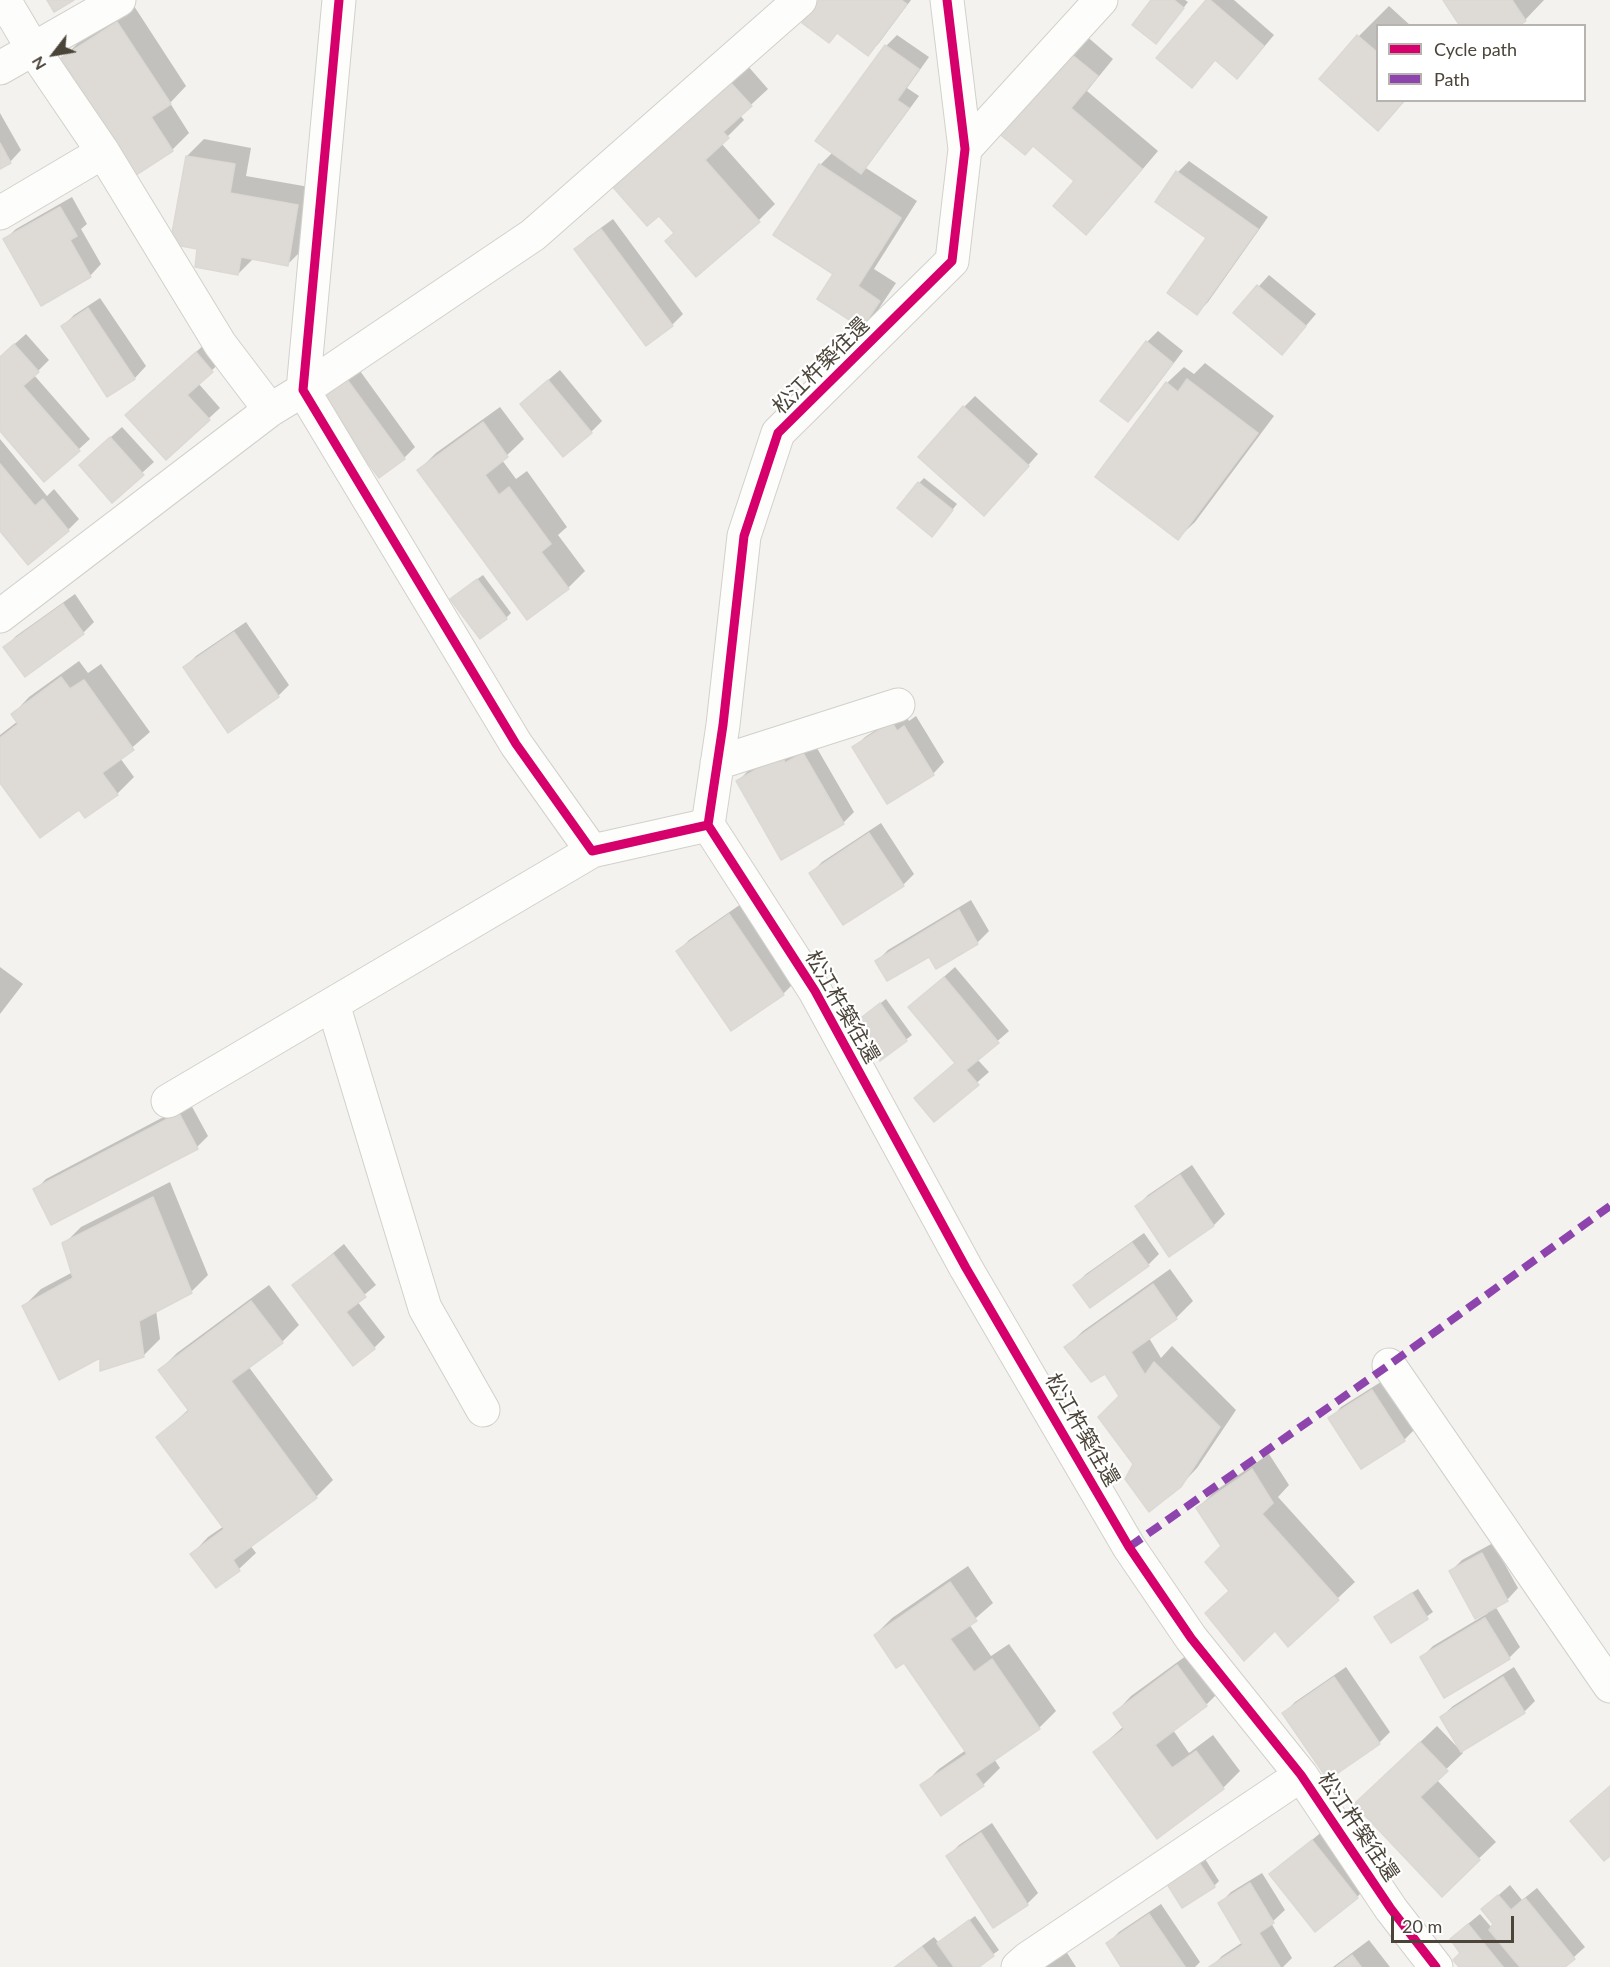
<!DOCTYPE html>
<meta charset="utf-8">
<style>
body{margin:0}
#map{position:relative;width:1610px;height:1967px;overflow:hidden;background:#f4f2ee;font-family:Lato,sans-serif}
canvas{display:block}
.legend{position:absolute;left:1376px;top:24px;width:210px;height:78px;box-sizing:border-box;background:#fff;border:2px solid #b7b4b0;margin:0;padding:8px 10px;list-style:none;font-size:18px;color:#4b4439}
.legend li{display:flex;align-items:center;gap:12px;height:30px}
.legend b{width:30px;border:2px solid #b7b4b0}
.north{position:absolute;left:24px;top:24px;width:60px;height:60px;-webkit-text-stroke:4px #fff;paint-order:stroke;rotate:239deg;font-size:16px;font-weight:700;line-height:24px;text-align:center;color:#4b4439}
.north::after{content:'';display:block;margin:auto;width:21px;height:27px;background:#4b4439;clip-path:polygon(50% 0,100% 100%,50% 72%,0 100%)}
.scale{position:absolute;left:1391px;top:1916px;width:123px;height:27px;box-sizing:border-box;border:3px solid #4b4439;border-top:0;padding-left:8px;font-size:18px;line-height:21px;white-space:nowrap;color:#4b4439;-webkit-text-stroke:4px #fff;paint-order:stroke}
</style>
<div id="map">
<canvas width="1610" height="1967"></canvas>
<ul class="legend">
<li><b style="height:8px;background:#d6006c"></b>Cycle path</li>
<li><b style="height:8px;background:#8e44ad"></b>Path</li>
</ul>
<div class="north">N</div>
<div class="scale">20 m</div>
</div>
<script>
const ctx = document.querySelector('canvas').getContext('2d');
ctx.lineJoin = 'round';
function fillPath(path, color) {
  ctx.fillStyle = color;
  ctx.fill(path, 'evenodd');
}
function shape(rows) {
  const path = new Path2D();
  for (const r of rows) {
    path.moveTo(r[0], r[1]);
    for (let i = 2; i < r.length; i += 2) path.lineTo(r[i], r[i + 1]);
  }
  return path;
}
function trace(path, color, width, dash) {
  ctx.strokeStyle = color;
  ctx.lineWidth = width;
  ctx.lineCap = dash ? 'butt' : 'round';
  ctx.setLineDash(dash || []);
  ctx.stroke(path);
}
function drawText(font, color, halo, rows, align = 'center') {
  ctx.font = font + ' Lato,"Noto Sans JP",sans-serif';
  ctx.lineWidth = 4.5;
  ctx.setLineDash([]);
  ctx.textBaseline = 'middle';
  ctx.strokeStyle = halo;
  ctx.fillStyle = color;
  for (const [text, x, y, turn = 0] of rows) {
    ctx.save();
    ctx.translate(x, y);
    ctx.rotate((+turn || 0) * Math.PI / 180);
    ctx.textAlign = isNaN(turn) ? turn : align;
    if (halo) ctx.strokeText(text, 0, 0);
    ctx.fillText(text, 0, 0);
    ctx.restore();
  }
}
fillPath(shape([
 [821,0,911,0,879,43,868,54,838,32,829,41],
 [1153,0,1185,0,1188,2,1161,37],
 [1208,0,1234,0,1274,35,1248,66,1216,59,1202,75],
 [1445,0,1544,0,1525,20],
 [134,6,186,86,170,103,189,133,172,150,137,173,62,59,79,42],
 [1389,6,1411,26,1378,26,1378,100,1406,100,1378,129,1359,36],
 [1084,34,1113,59,1087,91,1158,151,1103,216,1086,233,1076,181,1033,145,999,132],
 [897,35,929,57,907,88,919,96,866,168,917,201,874,269,896,283,878,310,862,327,835,274,820,165,833,152,817,141,886,46],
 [747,65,768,89,740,115,744,120,721,143,775,204,759,220,675,233,629,168],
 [0,113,21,150,10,162,0,168],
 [204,139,251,148,246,176,315,188,305,247,288,264,254,258,238,274,199,248,187,156],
 [1189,161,1268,217,1208,302,1197,313,1208,237,1178,172],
 [72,197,87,224,81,229,101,264,90,276,4,240,16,229],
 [613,219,683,314,672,325,576,249,587,238],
 [1269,275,1316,314,1293,341,1235,313],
 [100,298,146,366,135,378,108,395,63,326,74,315],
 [1158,331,1183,351,1139,409,1128,420,1147,342],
 [26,334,49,360,34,375,90,439,78,450,0,429,0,357],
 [207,342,223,360,198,383,220,408,166,458,139,404],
 [1205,363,1274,416,1195,522,1178,538,1167,383,1184,367,1194,374],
 [355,364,415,447,404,458,319,393],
 [560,370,602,421,591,432,533,393],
 [975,396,1038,454,995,503,964,407],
 [500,407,524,439,502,460,516,479,527,471,567,527,558,535,585,571,568,588,419,470,436,453],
 [122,427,154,462,112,500,92,454],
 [0,439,47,496,54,489,79,519,68,530,0,528],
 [924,478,957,504,937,529,919,483],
 [483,575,511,613,506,618,457,594],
 [75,594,94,622,83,633,5,647,16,636],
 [246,622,289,685,278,696,185,667,196,656],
 [79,661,88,673,101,664,150,732,120,758,134,777,117,794,80,808,0,780,0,735,18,721,13,714,29,697],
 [904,712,909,721,916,716,944,762,933,774,854,748,865,737],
 [814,743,854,812,843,823,738,781,749,770,793,745],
 [881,823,914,874,903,885,811,873,822,862],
 [971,900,989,931,977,943,936,967,929,954,877,961,888,950],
 [741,904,794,983,783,994,678,951,689,940],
 [0,967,23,984,0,1014],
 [955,967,1009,1031,977,1059,989,1072,934,1120,916,1098,957,1062,910,1007],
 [886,999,912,1035,881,1059,860,1019],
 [190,1103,208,1136,197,1147,35,1190,46,1179],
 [1192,1165,1225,1214,1214,1225,1169,1254,1137,1206,1148,1195],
 [170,1182,208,1275,191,1292,156,1310,160,1339,143,1356,24,1306,41,1289,73,1272,64,1244,81,1227],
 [1144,1233,1159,1254,1148,1265,1075,1285,1086,1274],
 [344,1244,376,1285,357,1301,385,1337,374,1348,294,1285],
 [1170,1269,1193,1301,1176,1318,1149,1338,1161,1358,1172,1346,1236,1410,1197,1468,1180,1486,1135,1464,1121,1396,1105,1372,1066,1347,1083,1331],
 [269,1285,299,1325,282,1342,248,1366,333,1480,316,1497,250,1545,256,1553,239,1569,216,1586,192,1554,208,1537,224,1526,158,1437,189,1409,160,1370,177,1353],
 [1384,1380,1415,1429,1404,1440,1330,1419,1341,1407],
 [1269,1454,1289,1485,1278,1497,1355,1582,1288,1645,1275,1628,1230,1590,1223,1546,1198,1508,1215,1491],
 [1493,1543,1518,1588,1507,1600,1495,1606,1520,1647,1509,1658,1422,1657,1433,1646,1488,1613,1451,1571,1462,1560],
 [968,1566,993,1603,969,1624,991,1656,1009,1644,1056,1711,1039,1728,994,1759,1000,1768,983,1785,941,1814,922,1786,939,1769,966,1750,904,1661,875,1635,892,1618],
 [1418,1589,1433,1612,1392,1641,1381,1612],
 [1194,1650,1223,1688,1206,1705,1173,1730,1189,1753,1213,1735,1240,1771,1223,1788,1158,1837,1095,1752,1124,1726,1115,1713,1131,1696],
 [1346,1667,1390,1732,1379,1743,1284,1713,1295,1702],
 [1514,1667,1535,1701,1524,1712,1441,1717,1453,1706],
 [1437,1726,1463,1753,1436,1779,1496,1842,1442,1894,1373,1787],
 [992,1823,1038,1893,1027,1904,948,1856,959,1845],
 [1324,1830,1368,1886,1357,1897,1271,1874],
 [1200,1851,1219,1881,1214,1886,1164,1876],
 [1262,1873,1285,1910,1271,1923,1292,1958,1283,1967,1211,1967,1222,1956,1243,1942,1219,1904,1231,1892],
 [1510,1885,1522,1900,1537,1888,1585,1947,1563,1967,1461,1967,1463,1928,1480,1914,1492,1928,1495,1924,1483,1909],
 [1161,1904,1200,1962,1195,1967,1123,1967,1108,1943,1119,1932],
 [975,1916,999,1950,976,1967,894,1967,934,1937,939,1943],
 [1369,1940,1390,1967,1333,1967],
 [1064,1948,1076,1967,1038,1967]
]), '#0003');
const building = shape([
 [47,0,74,0,54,12,47,0],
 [819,0,901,0,907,4,868,56,837,33,829,43,802,23,819,0],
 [1151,0,1174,0,1184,8,1156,44,1132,25,1151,0],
 [1206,0,1210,0,1264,46,1237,79,1215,60,1192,88,1156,58,1206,0],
 [1443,0,1512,0,1526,21,1519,26,1460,26,1443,0],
 [117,22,171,104,151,117,173,151,136,175,61,58,117,22],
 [1357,35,1378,53,1378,100,1405,100,1378,131,1319,79,1357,35],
 [885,45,919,69,897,100,909,108,861,174,815,141,885,45],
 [1066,50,1098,76,1071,108,1142,169,1086,235,1053,206,1074,181,1033,146,1025,155,997,132,1066,50],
 [729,81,752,106,723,132,729,138,705,160,760,222,696,277,665,241,674,233,659,216,647,226,611,185,729,81],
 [0,143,11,163,0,169,0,143],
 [186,156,235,164,230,193,298,205,288,266,241,257,238,275,195,267,197,249,170,244,186,156],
 [819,164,901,218,858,286,880,301,862,328,817,299,833,274,773,235,819,164],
 [1176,171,1258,229,1197,315,1167,293,1206,238,1155,202,1176,171],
 [60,207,77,236,70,240,91,277,41,306,3,239,60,207],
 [601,229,673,326,646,346,574,249,601,229],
 [1257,285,1306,326,1282,355,1233,313,1257,285],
 [88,308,135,379,107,397,61,326,88,308],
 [1146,341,1173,363,1128,422,1100,401,1146,341],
 [14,344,39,372,23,386,80,451,44,482,0,431,0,357,14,344],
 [196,352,213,372,187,395,210,420,166,460,125,415,196,352],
 [343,374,405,459,379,478,317,393,343,374],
 [1187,379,1258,433,1178,540,1095,477,1166,382,1178,392,1187,379],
 [548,380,592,433,563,457,520,404,548,380],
 [963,406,1029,466,984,516,918,457,963,406],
 [483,422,508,457,485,475,499,495,509,487,551,544,541,552,569,589,527,620,417,470,483,422],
 [110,437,144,475,112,503,79,465,110,437],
 [0,464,35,506,43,499,69,531,28,565,0,531,0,464],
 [918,482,953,510,932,537,897,508,918,482],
 [477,579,507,619,480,639,450,599,477,579],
 [63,604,84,634,25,677,3,647,63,604],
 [234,632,279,697,228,733,183,667,234,632],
 [61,677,70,689,84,680,134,750,102,773,118,795,85,818,79,810,40,838,0,783,0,738,18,724,11,714,61,677],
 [892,722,897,731,904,726,934,775,887,804,852,747,892,722],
 [803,753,844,824,781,860,736,781,782,755,785,763,803,753],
 [869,833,904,886,843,925,809,873,869,833],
 [959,910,978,944,936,969,929,957,887,981,875,961,959,910],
 [729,914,784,995,731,1031,676,951,729,914],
 [944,977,999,1043,966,1070,979,1085,934,1122,914,1098,955,1063,908,1007,944,977],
 [880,1003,907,1041,880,1061,853,1024,880,1003],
 [179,1113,198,1149,51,1225,33,1189,179,1113],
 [1180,1175,1214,1226,1169,1257,1135,1206,1180,1175],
 [153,1197,192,1293,139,1321,144,1357,100,1371,100,1358,59,1380,22,1306,73,1278,62,1243,153,1197],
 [1132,1243,1149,1266,1090,1308,1073,1285,1132,1243],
 [333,1254,366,1297,346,1312,375,1349,353,1366,292,1285,333,1254],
 [1153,1284,1177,1319,1131,1352,1145,1375,1154,1362,1220,1427,1181,1487,1149,1512,1125,1479,1133,1464,1098,1417,1119,1396,1105,1374,1091,1382,1064,1347,1153,1284],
 [251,1301,283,1343,231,1381,317,1498,233,1560,240,1571,216,1588,190,1554,224,1529,156,1437,189,1411,158,1370,251,1301],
 [1372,1390,1405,1441,1361,1469,1328,1418,1372,1390],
 [1252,1469,1273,1503,1262,1514,1339,1600,1288,1647,1275,1631,1244,1661,1205,1613,1229,1591,1205,1562,1221,1546,1196,1508,1252,1469],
 [1482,1553,1508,1601,1475,1619,1449,1571,1482,1553],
 [950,1582,977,1621,950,1639,974,1672,992,1659,1040,1729,975,1774,984,1786,941,1816,920,1785,967,1754,904,1663,896,1668,874,1635,950,1582],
 [1412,1593,1428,1619,1391,1643,1374,1617,1412,1593],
 [1485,1618,1510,1659,1444,1698,1420,1657,1485,1618],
 [1177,1665,1207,1706,1155,1745,1172,1768,1196,1751,1224,1789,1157,1839,1093,1752,1124,1729,1113,1713,1177,1665],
 [1334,1677,1380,1744,1328,1780,1282,1713,1334,1677],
 [1503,1677,1525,1713,1461,1752,1440,1717,1503,1677],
 [1420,1742,1448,1771,1420,1797,1480,1860,1442,1897,1354,1804,1420,1742],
 [1610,1786,1610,1856,1604,1861,1570,1821,1610,1786],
 [981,1833,1028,1905,993,1928,946,1856,981,1833],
 [1312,1840,1358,1898,1315,1932,1269,1874,1312,1840],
 [1194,1855,1215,1887,1182,1908,1162,1876,1194,1855],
 [1250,1883,1274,1923,1259,1933,1280,1967,1209,1967,1243,1945,1218,1903,1250,1883],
 [1498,1895,1511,1910,1525,1898,1575,1959,1565,1967,1520,1967,1489,1930,1493,1924,1481,1909,1498,1895],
 [1149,1914,1185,1967,1121,1967,1106,1943,1149,1914],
 [969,1920,994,1956,979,1967,954,1967,937,1943,969,1920],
 [1468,1924,1503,1967,1459,1967,1453,1960,1460,1953,1450,1939,1468,1924],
 [922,1947,937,1967,895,1967,922,1947],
 [1352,1955,1361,1967,1336,1967,1352,1955]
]);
fillPath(building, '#dedbd6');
trace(building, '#dcd9d4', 1.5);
const minor = shape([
 [4,0,33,49,103,152,220,344,270,410],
 [339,0,303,390,516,744,592,851,708,825],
 [947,0,965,149,952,261,778,433,744,536,723,725,708,825,815,991,966,1268,1129,1547,1191,1638,1301,1775,1391,1909,1436,1967],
 [0,68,119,0],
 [965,149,1101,0],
 [0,213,103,152],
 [0,616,270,410,303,390,533,235,800,0],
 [717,763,898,705],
 [333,1004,425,1308,483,1410],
 [168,1101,592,851],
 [1389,1365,1610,1686],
 [1018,1967,1027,1959,1301,1775]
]);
trace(minor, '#d2d0cb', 35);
trace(minor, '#fdfdfc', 33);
trace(shape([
 [1129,1547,1389,1365,1610,1206]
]), '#8e44ad', 8, [15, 8]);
trace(shape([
 [339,0,303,390,516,744,592,851,708,825],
 [947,0,965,149,952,261,778,433,744,536,723,725,708,825,815,991,966,1268,1129,1547,1191,1638,1301,1775,1391,1909,1436,1967]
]), '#d6006c', 9);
drawText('21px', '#4b4439', '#fff', [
 ["松江杵築往還",821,366,-45],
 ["松江杵築往還",842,1007,60],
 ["松江杵築往還",1082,1430,60],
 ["松江杵築往還",1358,1827,56]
]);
</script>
